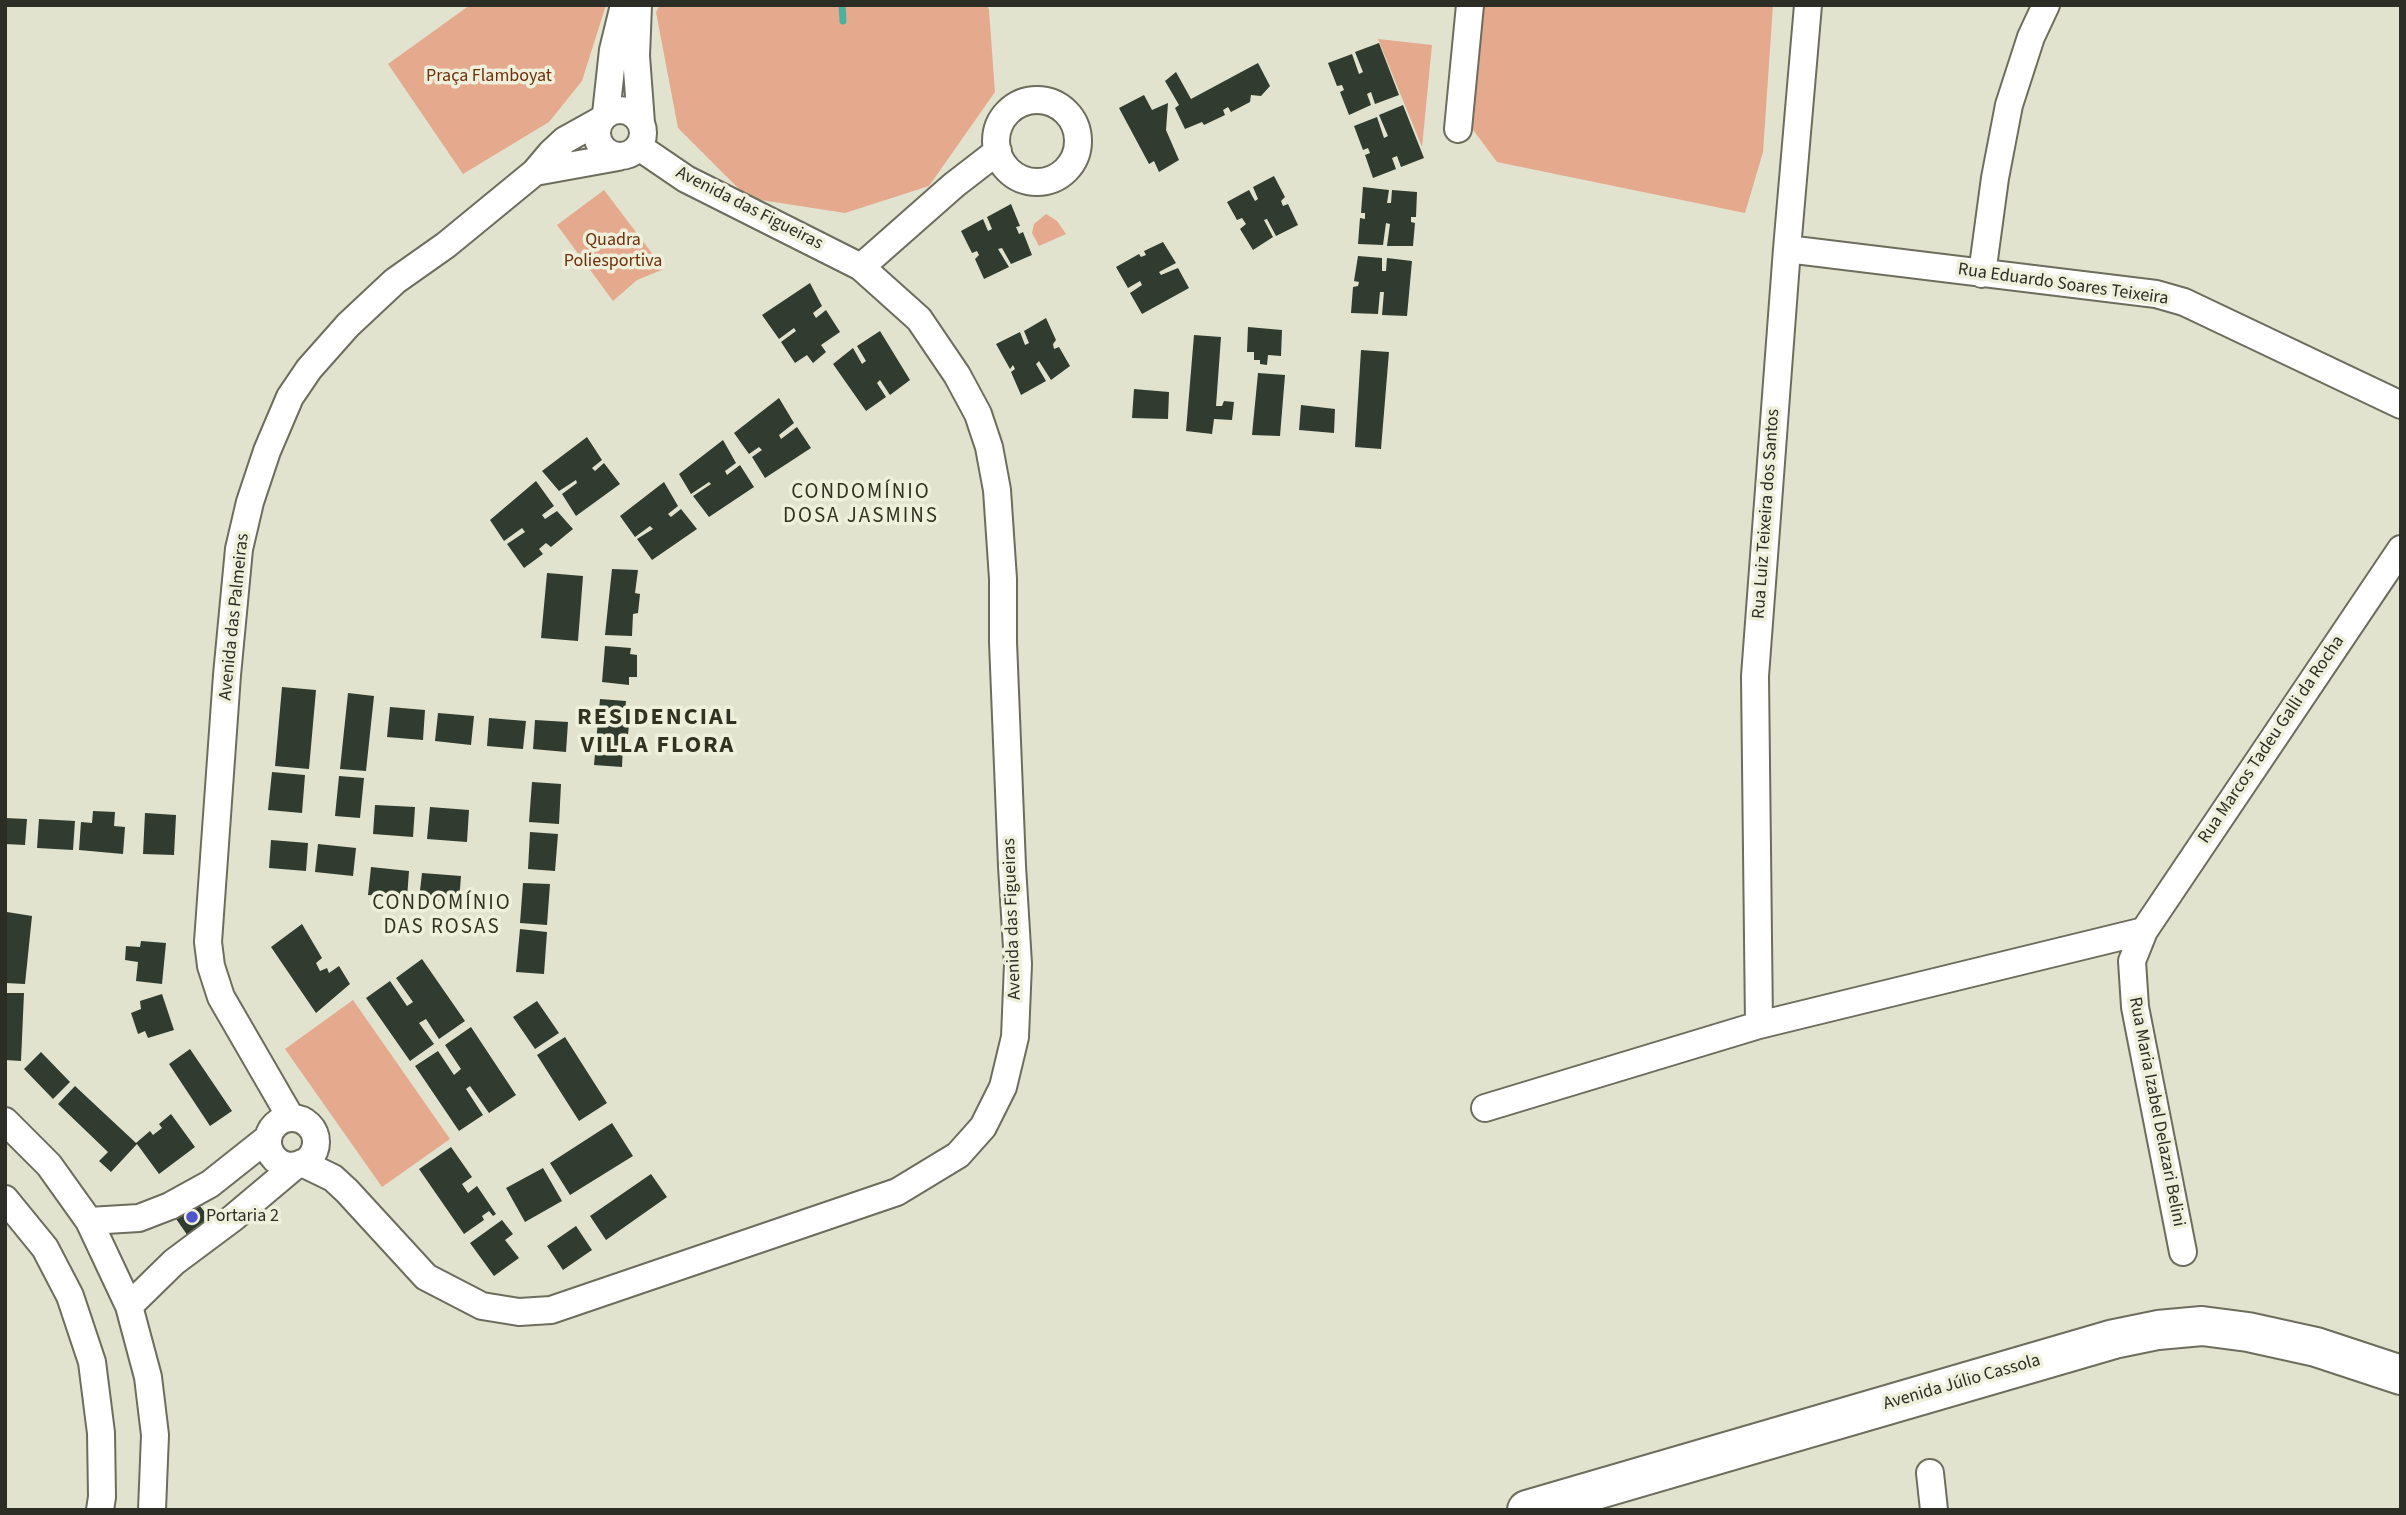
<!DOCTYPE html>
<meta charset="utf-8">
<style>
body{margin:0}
#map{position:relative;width:2406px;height:1515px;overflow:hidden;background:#e1e3ce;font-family:"Source Sans 3",sans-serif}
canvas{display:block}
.frame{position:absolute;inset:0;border:7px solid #2c2d25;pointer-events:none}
</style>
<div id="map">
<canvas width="2406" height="1515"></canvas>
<div class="frame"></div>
</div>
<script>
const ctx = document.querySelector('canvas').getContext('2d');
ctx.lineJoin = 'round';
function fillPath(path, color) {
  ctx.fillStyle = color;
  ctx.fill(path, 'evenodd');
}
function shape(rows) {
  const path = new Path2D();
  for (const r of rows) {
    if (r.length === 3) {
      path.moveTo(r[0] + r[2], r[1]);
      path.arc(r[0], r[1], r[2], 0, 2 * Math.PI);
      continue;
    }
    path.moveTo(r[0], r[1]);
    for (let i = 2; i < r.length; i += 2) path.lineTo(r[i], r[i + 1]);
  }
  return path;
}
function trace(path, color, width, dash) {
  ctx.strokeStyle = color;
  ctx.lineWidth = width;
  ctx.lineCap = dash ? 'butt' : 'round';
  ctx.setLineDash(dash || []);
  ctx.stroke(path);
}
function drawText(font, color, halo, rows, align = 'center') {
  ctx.font = font + ' "Source Sans 3",sans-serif';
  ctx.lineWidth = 7;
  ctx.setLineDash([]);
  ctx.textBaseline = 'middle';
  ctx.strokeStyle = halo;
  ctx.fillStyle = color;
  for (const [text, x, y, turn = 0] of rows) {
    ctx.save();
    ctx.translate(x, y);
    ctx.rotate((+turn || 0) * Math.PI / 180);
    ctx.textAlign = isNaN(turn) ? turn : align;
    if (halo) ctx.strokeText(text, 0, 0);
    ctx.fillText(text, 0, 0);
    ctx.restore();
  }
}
fillPath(shape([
 [470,5,606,5,582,81,549,122,463,174,388,64],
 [660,5,987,5,989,10,995,92,929,186,845,213,748,198,678,128,656,12],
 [1477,5,1773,5,1763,152,1745,213,1497,162,1471,127],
 [1378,39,1432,45,1422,147],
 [604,190,664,269,637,280,613,301,557,225],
 [1046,214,1057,221,1066,234,1039,246,1032,233,1034,224],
 [353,1000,450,1139,382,1187,285,1049]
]), '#e5a98e');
trace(shape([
 [842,5,843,21]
]), '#4eb09b', 7);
fillPath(shape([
 [1379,43,1399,95,1375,104,1371,92,1367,94,1371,105,1349,115,1340,92,1344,90,1342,85,1337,86,1328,63,1352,54,1359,74,1363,72,1355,52],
 [1258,63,1270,86,1261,96,1251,95,1250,102,1231,112,1228,107,1223,110,1225,115,1204,125,1202,122,1185,129,1175,108,1179,105,1165,81,1176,72,1191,99],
 [1144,95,1152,110,1168,103,1166,130,1179,160,1159,172,1154,161,1149,164,1119,108],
 [1403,105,1424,158,1401,167,1397,156,1392,158,1396,169,1373,178,1365,155,1370,153,1368,148,1363,150,1354,126,1377,117,1384,138,1388,136,1379,115],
 [1274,176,1285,197,1281,201,1283,206,1288,204,1298,225,1276,236,1267,219,1264,220,1273,237,1253,250,1240,229,1246,224,1242,218,1237,220,1227,202,1249,190,1255,201,1258,199,1253,187],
 [1363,187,1389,190,1387,203,1391,203,1392,190,1417,192,1416,217,1411,217,1411,222,1415,223,1413,246,1387,246,1390,224,1386,223,1383,245,1358,244,1360,218,1365,219,1365,213,1361,213],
 [1011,204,1020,226,1016,227,1019,234,1023,232,1032,255,1011,264,1002,248,998,249,1009,267,984,279,975,259,979,255,977,251,972,253,961,231,983,219,988,231,992,229,987,217],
 [1163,242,1176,263,1159,272,1161,275,1178,268,1189,288,1142,314,1130,293,1142,285,1140,281,1128,288,1116,267,1139,254,1141,257,1146,255,1144,251],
 [1358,256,1382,258,1382,271,1386,271,1387,258,1412,261,1407,316,1382,315,1384,292,1380,292,1378,314,1351,313,1353,287,1358,286,1359,282,1354,281],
 [810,283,822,306,813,313,816,318,826,310,840,332,821,345,826,352,813,363,807,355,795,363,781,342,796,331,794,328,779,339,762,315],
 [1046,318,1056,340,1053,344,1054,349,1059,347,1070,366,1051,380,1039,361,1036,364,1046,381,1021,395,1011,372,1015,369,1013,365,1010,369,996,344,1020,332,1025,345,1029,343,1024,331],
 [1248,327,1282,330,1281,356,1268,355,1267,365,1260,364,1260,360,1254,360,1254,352,1247,352],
 [880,331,910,380,890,395,880,380,877,383,886,397,866,411,833,364,853,348,862,364,866,361,857,346],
 [1194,335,1221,337,1216,406,1222,406,1224,401,1234,402,1232,420,1214,419,1212,434,1186,431],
 [1361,350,1389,352,1381,449,1355,447],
 [1258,373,1285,375,1280,436,1252,435],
 [1134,389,1169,392,1168,419,1132,418],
 [779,398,794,423,779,435,781,439,797,427,811,448,765,478,752,457,762,450,759,447,749,454,734,433],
 [1301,405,1335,409,1334,433,1299,430],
 [587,437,602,460,592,468,595,471,604,463,620,484,576,516,562,494,577,483,576,480,559,491,542,471],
 [723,440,736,463,725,471,727,475,740,465,754,487,709,517,693,496,711,484,709,482,691,494,679,474],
 [536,481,554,506,542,515,545,519,557,511,573,529,551,547,546,543,539,549,543,554,524,568,507,544,525,532,522,528,504,541,490,520],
 [664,482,678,506,668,514,671,517,681,509,697,529,652,560,637,539,653,529,650,526,635,537,620,516],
 [612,569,638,570,635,593,640,594,638,613,633,614,632,636,605,635],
 [547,573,583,576,578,641,541,638],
 [605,646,631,648,630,654,637,655,637,677,629,677,629,685,602,682],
 [282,687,316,690,309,769,275,766],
 [348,693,374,696,366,771,340,769],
 [600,699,626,701,624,723,629,725,627,743,623,744,622,767,594,765],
 [390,707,425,710,423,740,387,737],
 [438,713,474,716,471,745,435,741],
 [489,718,526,721,523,749,487,746],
 [535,720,568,722,566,752,533,749],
 [272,772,305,775,302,813,268,810],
 [339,776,364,778,360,818,335,816],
 [532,782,561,784,559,824,529,822],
 [375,805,415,807,413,837,373,834],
 [430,807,469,810,467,842,427,839],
 [93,811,115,812,114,826,125,827,123,854,79,850,81,822,92,823],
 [145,813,176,815,174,855,143,854],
 [5,818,27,819,25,845,5,844],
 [39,819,75,821,73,850,37,848],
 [530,832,558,834,555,871,528,869],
 [271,840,308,843,306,871,269,868],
 [318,844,356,848,353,876,315,872],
 [371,867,409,871,407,898,368,895],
 [422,873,461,876,459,902,419,899],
 [523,883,550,884,547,925,520,923],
 [7,912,32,916,25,984,5,983],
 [302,924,322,958,316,963,320,971,327,968,329,973,339,966,350,984,316,1013,271,947],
 [520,929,547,932,544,974,516,972],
 [141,941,166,943,162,984,136,981,138,962,125,960,126,946,140,947],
 [422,959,465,1021,439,1039,426,1019,419,1023,434,1044,410,1061,366,998,390,981,407,1006,413,1002,396,978],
 [5,993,24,993,21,1061,5,1060],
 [162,994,174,1030,148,1038,145,1031,138,1034,131,1013,141,1009,140,1001],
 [537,1001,559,1033,535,1049,513,1017],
 [471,1027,516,1095,489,1113,470,1086,466,1089,483,1115,459,1131,415,1066,438,1051,454,1075,461,1069,445,1045],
 [565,1037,607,1103,579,1121,537,1055],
 [190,1049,232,1111,210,1126,169,1064],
 [41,1052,70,1082,53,1099,24,1069],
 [75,1086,136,1143,150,1131,153,1135,162,1128,159,1124,171,1114,195,1147,159,1174,137,1144,111,1172,99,1161,108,1152,58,1104],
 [612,1123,633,1156,570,1195,550,1163],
 [451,1147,472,1177,462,1184,468,1193,477,1186,496,1214,493,1216,489,1211,482,1216,484,1220,464,1234,419,1169],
 [543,1168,562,1201,525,1222,506,1188],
 [651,1174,667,1197,606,1240,590,1216],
 [185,1187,222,1234,199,1252,163,1200],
 [502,1220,513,1234,505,1240,519,1258,494,1276,470,1243],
 [576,1226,592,1250,563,1270,547,1246]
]), '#303c2f');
const street = shape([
 [638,5,636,56,641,123],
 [1037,141,41],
 [620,133,23],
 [606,114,613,50,624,5],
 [601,120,565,140,551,153,535,172,618,157],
 [1458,129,1470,5],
 [1787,249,2156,294,2184,302,2401,405],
 [861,267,954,185,998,151],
 [1982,274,1995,178,2009,105,2031,37,2046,5],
 [1759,1025,1755,676,1787,249,1808,5],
 [1485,1108,1759,1025,2144,931],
 [291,1118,221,997,211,966,208,942,227,675,239,549,250,502,267,451,290,397,309,369,348,325,395,281,446,245,535,172],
 [292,1142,24],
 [5,1121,49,1165,89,1221,129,1306,148,1377,155,1435,152,1510],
 [302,1163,333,1178,347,1191,426,1277,482,1306,519,1312,551,1310,897,1192,958,1155,983,1127,1003,1087,1015,1037,1018,964,1012,866,1003,642,1003,579,997,490,989,447,978,414,957,375,919,319,861,267,686,179,639,147],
 [5,1199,45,1248,70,1296,92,1362,101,1433,102,1497,100,1510],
 [89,1221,139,1218,170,1206,210,1184,268,1138],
 [2183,1252,2135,1007,2132,961,2144,931,2401,549],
 [129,1306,174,1262,233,1218,296,1165],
 [1930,1473,1934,1510]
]);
const secondary = shape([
 [1527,1510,2114,1339,2158,1330,2202,1326,2248,1332,2316,1347,2401,1375]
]);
trace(street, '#6c6d5c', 30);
trace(secondary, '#6c6d5c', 42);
trace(street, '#fff', 26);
trace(secondary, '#fff', 38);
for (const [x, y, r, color] of [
 [192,1217,7,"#4e55cb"]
]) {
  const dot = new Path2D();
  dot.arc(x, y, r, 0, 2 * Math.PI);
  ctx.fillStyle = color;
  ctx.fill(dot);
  trace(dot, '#eef0db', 2.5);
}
drawText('18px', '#702e0b', '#eef0db', [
 ["Praça Flamboyat",489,77],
 ["Quadra",613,241],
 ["Poliesportiva",613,262]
]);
drawText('18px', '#2c2d25', '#eef0db', [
 ["Avenida das Figueiras",749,209,27],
 ["Rua Eduardo Soares Teixeira",2063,285,8],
 ["Rua Luiz Teixeira dos Santos",1767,514,-86],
 ["Avenida das Palmeiras",235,617,-84],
 ["Rua Marcos Tadeu Galli da Rocha",2272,740,-56],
 ["Avenida das Figueiras",1013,919,-92],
 ["Rua Maria Izabel Delazari Belini",2156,1112,79],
 ["Avenida Júlio Cassola",1962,1383,-16]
]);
drawText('18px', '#2c2d25', '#eef0db', [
 ["Portaria 2",206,1217]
], 'left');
ctx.letterSpacing = '2px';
drawText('21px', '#313222', '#eef0db', [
 ["CONDOMÍNIO",861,493],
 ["DOSA JASMINS",861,517],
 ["CONDOMÍNIO",442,904],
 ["DAS ROSAS",442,928]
]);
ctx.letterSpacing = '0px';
ctx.letterSpacing = '2px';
drawText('bold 24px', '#313222', '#eef0db', [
 ["RESIDENCIAL",658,719],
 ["VILLA FLORA",658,747]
]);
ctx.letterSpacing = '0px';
</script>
